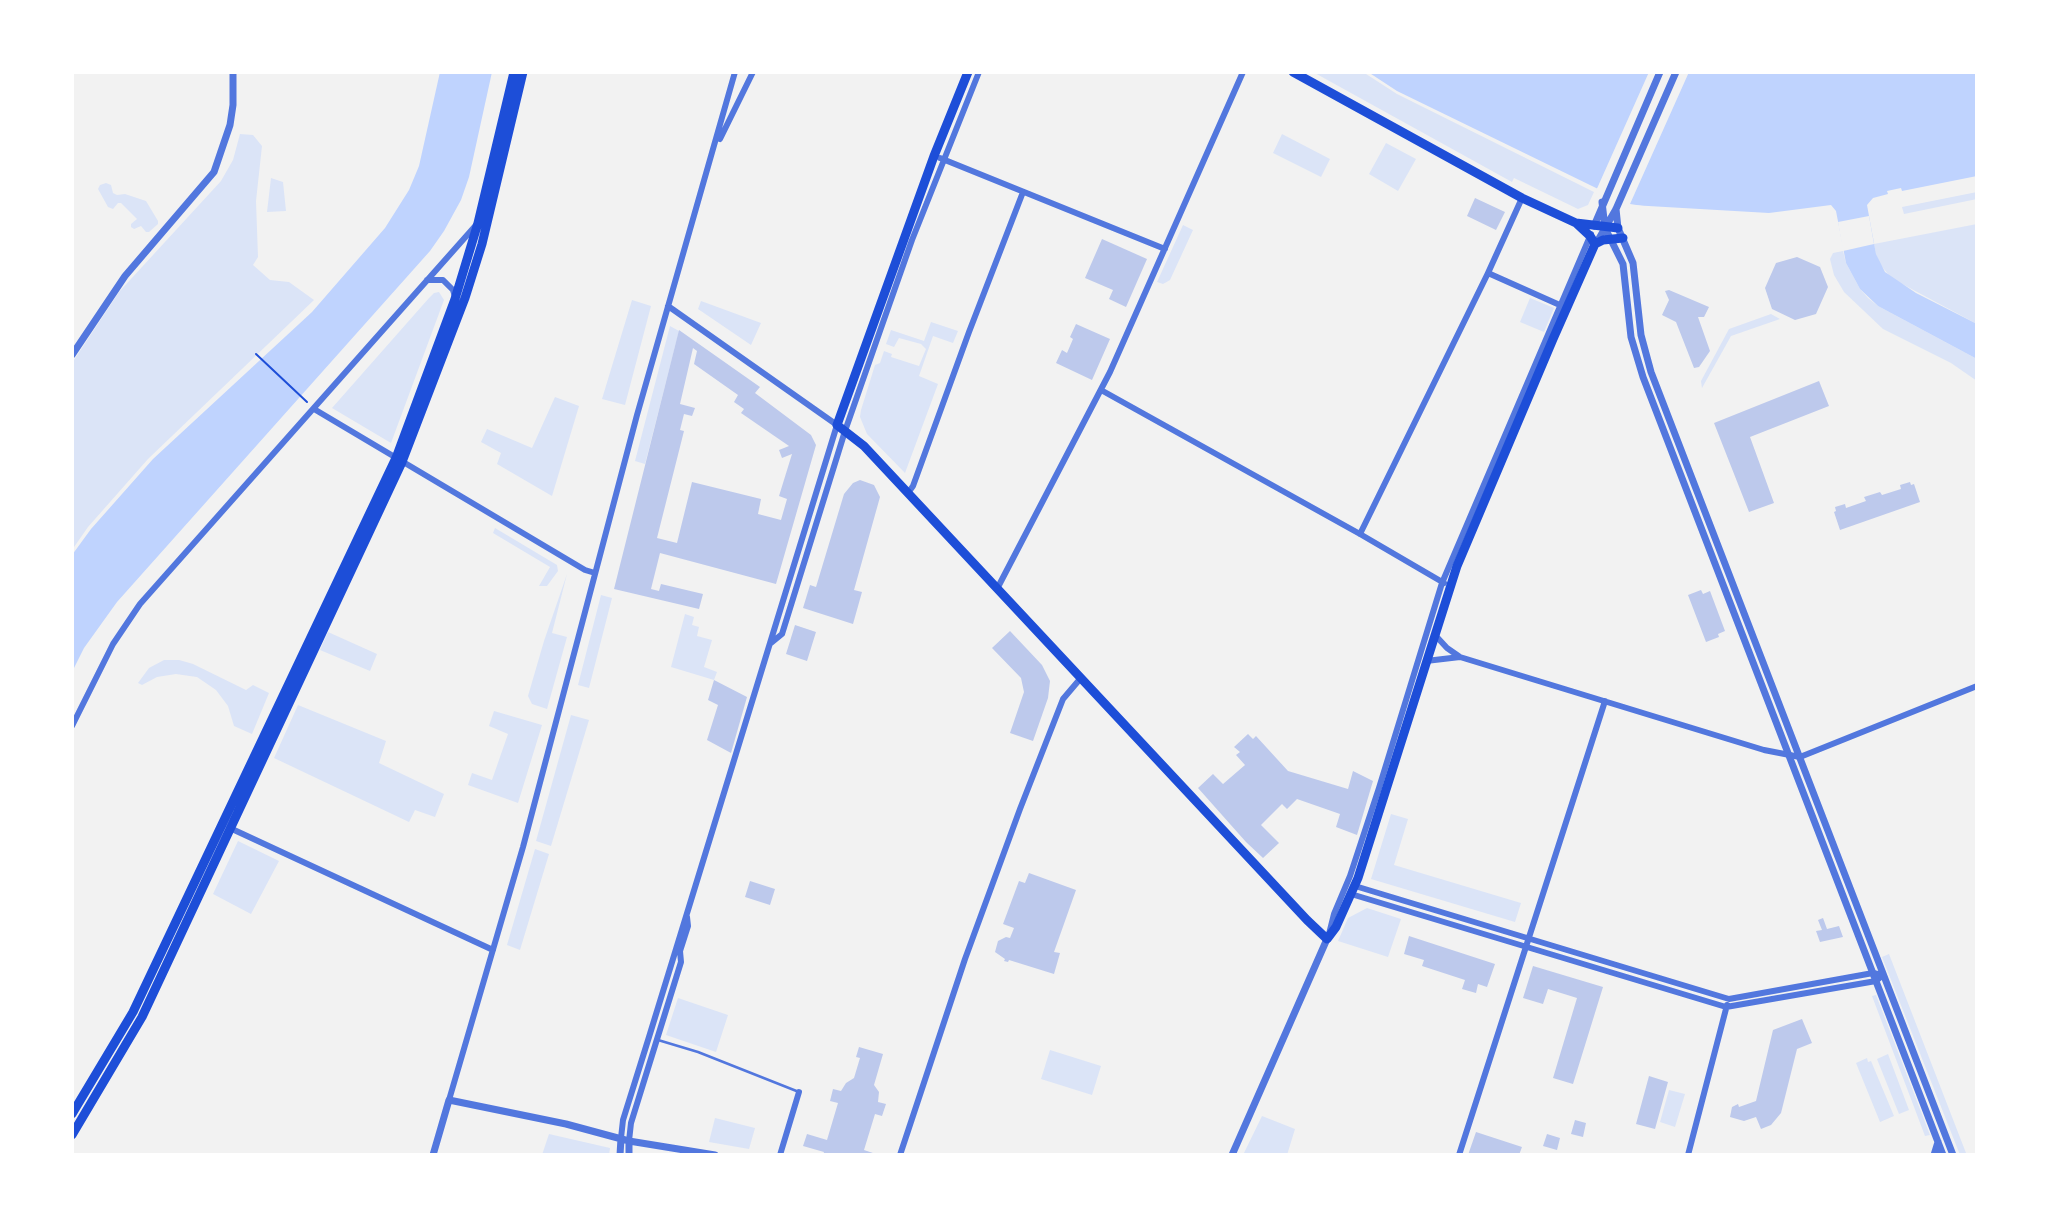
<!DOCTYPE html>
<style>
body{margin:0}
#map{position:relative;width:2049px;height:1227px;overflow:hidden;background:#f2f2f2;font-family:"Nunito Sans",sans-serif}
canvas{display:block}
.frame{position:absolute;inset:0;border:74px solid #fff;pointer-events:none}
</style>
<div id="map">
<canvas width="2049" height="1227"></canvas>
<div class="frame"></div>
</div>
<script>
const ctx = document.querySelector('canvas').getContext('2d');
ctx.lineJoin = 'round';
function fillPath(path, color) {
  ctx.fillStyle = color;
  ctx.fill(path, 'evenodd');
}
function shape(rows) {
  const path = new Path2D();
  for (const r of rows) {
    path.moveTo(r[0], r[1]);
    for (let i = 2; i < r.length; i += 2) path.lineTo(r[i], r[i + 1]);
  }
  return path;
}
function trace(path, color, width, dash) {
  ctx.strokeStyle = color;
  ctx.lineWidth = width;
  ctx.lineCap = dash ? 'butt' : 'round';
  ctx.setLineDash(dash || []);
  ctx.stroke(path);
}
fillPath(shape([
 [1313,72,1363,72,1397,94,1594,192,1588,205,1578,209,1514,178,1512,182],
 [240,134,253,135,262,146,256,201,258,257,253,265,270,280,289,282,314,300,148,459,88,527,72,550,72,363,119,292,221,181,233,160],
 [1282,134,1330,159,1321,177,1273,153],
 [1386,143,1416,159,1398,191,1369,174],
 [271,178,283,182,286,211,267,212],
 [106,183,111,185,113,193,117,195,125,194,146,201,158,221,158,224,149,232,146,232,141,226,134,229,131,227,131,224,137,219,121,203,118,203,113,209,108,207,98,189,100,185],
 [1977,192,1977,199,1904,214,1902,207],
 [1977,224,1977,324,1891,278,1880,264,1876,254,1874,244],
 [1183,225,1193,230,1170,280,1163,284,1157,282],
 [1843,251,1846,263,1860,289,1868,298,1878,306,1977,359,1977,381,1951,363,1883,329,1844,292,1834,275,1830,259,1833,253],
 [439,292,444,300,391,443,332,408,429,298,434,293],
 [1530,298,1554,308,1544,332,1520,322],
 [632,300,651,306,625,405,602,399],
 [701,301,761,323,751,345,698,309],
 [1771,314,1780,319,1731,336,1702,388,1701,381,1729,329],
 [931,322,958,331,953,343,933,336,919,376,938,384,905,473,867,434,860,417,861,410,875,365,880,363,884,351,892,354,891,357,919,366,926,349,921,344,899,338,894,347,886,344,891,330,924,341],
 [670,326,679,331,645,464,635,461],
 [555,397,579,406,552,496,497,464,501,453,481,442,487,429,532,448],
 [495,528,557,565,558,571,547,586,539,586,550,567,493,533],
 [567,574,552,633,567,637,547,709,532,704,528,696,544,641],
 [601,595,612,598,589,688,578,685],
 [685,614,694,617,692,625,699,627,697,636,712,640,704,667,717,672,714,680,671,667],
 [328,632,377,654,370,671,320,650],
 [164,660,179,660,193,664,246,690,253,685,269,693,252,734,234,726,228,706,216,690,197,677,176,674,157,677,142,685,138,683,149,668],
 [298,705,386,741,379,763,444,794,435,817,415,810,409,822,274,758],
 [494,711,542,725,518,803,468,785,472,773,492,780,508,734,489,726],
 [571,715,589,720,551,846,536,841],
 [1391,814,1408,819,1394,865,1521,903,1515,922,1371,879],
 [238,841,279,861,251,914,213,894],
 [535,849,549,854,520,950,507,945],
 [1367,908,1401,919,1388,957,1338,941,1348,918],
 [1889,954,1966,1153,1960,1155,1882,957],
 [1876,995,1930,1135,1925,1136,1872,996],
 [678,998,728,1015,716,1052,666,1035],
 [1050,1050,1101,1066,1092,1095,1041,1079],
 [1888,1054,1909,1110,1899,1114,1877,1059],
 [1867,1058,1868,1062,1871,1061,1894,1116,1880,1122,1856,1063],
 [1669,1090,1685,1094,1675,1127,1660,1122],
 [1262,1116,1295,1129,1287,1155,1243,1155],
 [715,1118,755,1128,749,1149,709,1142],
 [549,1134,610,1148,609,1155,542,1155]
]), '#dbe4f7');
fillPath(shape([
 [440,72,492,72,469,177,461,200,444,231,430,251,117,602,84,648,72,672,72,555,91,529,153,459,312,312,385,228,409,190,419,166],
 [1368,72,1977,72,1977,176,1902,191,1901,188,1887,191,1888,194,1873,198,1867,205,1876,254,1885,272,1916,293,1977,324,1977,359,1878,306,1860,289,1846,263,1836,211,1831,205,1769,213,1631,205,1397,91]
]), '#bfd3fe');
fillPath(shape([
 [1649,72,1689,72,1630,204,1656,208,1656,211,1630,208,1595,193],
 [1869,216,1874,244,1843,251,1838,222]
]), '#f2f2f2');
fillPath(shape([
 [1475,198,1505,212,1496,230,1467,216],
 [1102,239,1147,259,1126,307,1109,299,1113,290,1085,278],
 [1797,257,1820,267,1828,287,1816,314,1795,320,1772,309,1765,288,1776,263],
 [1669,290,1709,307,1704,317,1698,317,1710,351,1699,367,1694,368,1676,322,1662,315,1669,300,1665,291],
 [1076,324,1110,339,1092,380,1056,363,1062,350,1067,353,1073,339,1070,337],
 [679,330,760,387,755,393,811,435,816,445,776,584,660,553,651,589,659,591,661,584,703,594,699,609,614,589],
 [693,348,697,351,694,364,738,395,734,402,744,409,741,413,789,446,779,450,782,458,792,454,779,496,787,499,781,520,758,514,761,499,692,482,677,543,657,538,684,431,680,430,684,414,692,416,695,408,680,404],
 [1819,381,1829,406,1750,437,1774,503,1749,512,1714,423],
 [860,480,874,485,880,497,854,590,862,592,853,624,803,608,810,585,816,587,844,494,853,483],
 [1910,482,1911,485,1914,484,1920,502,1840,530,1834,512,1836,511,1835,507,1845,504,1846,508,1866,501,1864,497,1880,492,1882,495,1901,489,1900,485],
 [1701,590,1703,594,1710,591,1725,631,1718,634,1719,637,1706,642,1688,595],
 [795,625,816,632,807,661,786,654],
 [1010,631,1042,665,1050,681,1048,698,1033,741,1010,733,1024,692,1021,678,992,648],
 [714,680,747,697,731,753,707,740,718,705,708,700],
 [1248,734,1253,739,1256,736,1288,771,1348,789,1353,771,1373,781,1357,835,1336,827,1340,814,1297,799,1287,809,1282,804,1261,825,1279,843,1263,858,1246,842,1198,788,1213,774,1223,784,1245,765,1236,755,1240,752,1234,747],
 [1029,873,1076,890,1054,952,1060,953,1054,974,1009,960,1008,962,1004,961,1005,959,995,952,998,941,1006,937,1010,938,1014,928,1003,924,1019,881,1025,883],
 [750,881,775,889,770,905,745,897],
 [1823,918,1827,929,1839,926,1843,937,1820,942,1816,931,1822,930,1818,920],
 [1409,936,1495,964,1487,987,1478,984,1476,993,1462,989,1465,980,1422,966,1424,960,1404,954],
 [1533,966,1603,987,1573,1084,1553,1078,1577,998,1548,989,1543,1004,1523,998],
 [1802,1019,1812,1043,1797,1049,1781,1113,1771,1125,1761,1129,1756,1117,1744,1121,1730,1117,1732,1107,1738,1104,1739,1107,1756,1101,1773,1030],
 [859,1047,883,1054,874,1085,879,1092,878,1102,886,1104,882,1116,875,1114,864,1150,879,1155,823,1155,824,1152,803,1146,807,1134,827,1140,838,1103,830,1101,833,1089,841,1091,846,1083,854,1078,860,1058,856,1057],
 [1649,1076,1668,1082,1655,1129,1636,1124],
 [1575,1120,1586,1123,1583,1137,1571,1134],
 [1476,1132,1522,1147,1519,1155,1468,1155],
 [1547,1134,1560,1138,1557,1150,1543,1146]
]), '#bdc9ec');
trace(shape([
 [256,354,307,402]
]), '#1d4ed8', 2);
trace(shape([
 [658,1040,698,1052,799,1092]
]), '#5277de', 2.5);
trace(shape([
 [720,139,753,72],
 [940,158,1165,249],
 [1488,273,1562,306],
 [427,280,443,280,453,290,455,297],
 [1101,390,1360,534,1444,583],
 [314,409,585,570,595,573],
 [908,493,913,486,969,332,1023,192],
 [1360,534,1488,273,1522,198],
 [997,589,1110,372,1243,72],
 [1435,635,1447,648,1460,657,1764,750,1800,757,1977,686],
 [771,643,782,634,845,431,881,328,912,240,979,72],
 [1426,661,1460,657],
 [72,726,113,644,140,604,477,224],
 [232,829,493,950],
 [1355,886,1729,999,1873,973,1883,975],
 [1351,894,1726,1007,1876,981,1883,975],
 [1329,934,1334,914,1350,876,1379,788,1442,583,1591,234],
 [449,1100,523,847,637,415,735,72],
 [621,1138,623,1120,649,1037,837,425,668,306],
 [629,1141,631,1123,681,962,680,951,688,926,687,917],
 [780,1155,799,1092],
 [900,1155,965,959,1020,809,1063,699,1080,679],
 [1459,1155,1605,701],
 [1688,1155,1727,1005]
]), '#5277de', 6);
trace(shape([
 [1602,202,1605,228,1623,264,1631,337,1643,377,1943,1155],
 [1616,209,1618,228,1633,263,1641,335,1651,372,1953,1155],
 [1594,226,1660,72],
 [1597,242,1616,209,1676,72],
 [72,355,125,276,214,172,230,125,233,105,233,72],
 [629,1141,629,1155],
 [433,1155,449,1100,566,1124,629,1141,715,1155],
 [620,1155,621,1138],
 [1232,1155,1327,939],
 [1934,1155,1938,1142]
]), '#5277de', 7);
trace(shape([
 [968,72,934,156,837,425,864,446,1307,920,1327,939,1336,927,1358,878,1457,566,1553,339,1595,244],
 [1293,72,1522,198,1576,223,1618,228],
 [1576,223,1590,236,1595,244],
 [1595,244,1603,240,1623,238],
 [72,1114,133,1012,396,458,455,299,478,223,514,72],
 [72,1135,142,1017,402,462,465,298,482,244,523,72]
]), '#1d4ed8', 9);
</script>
